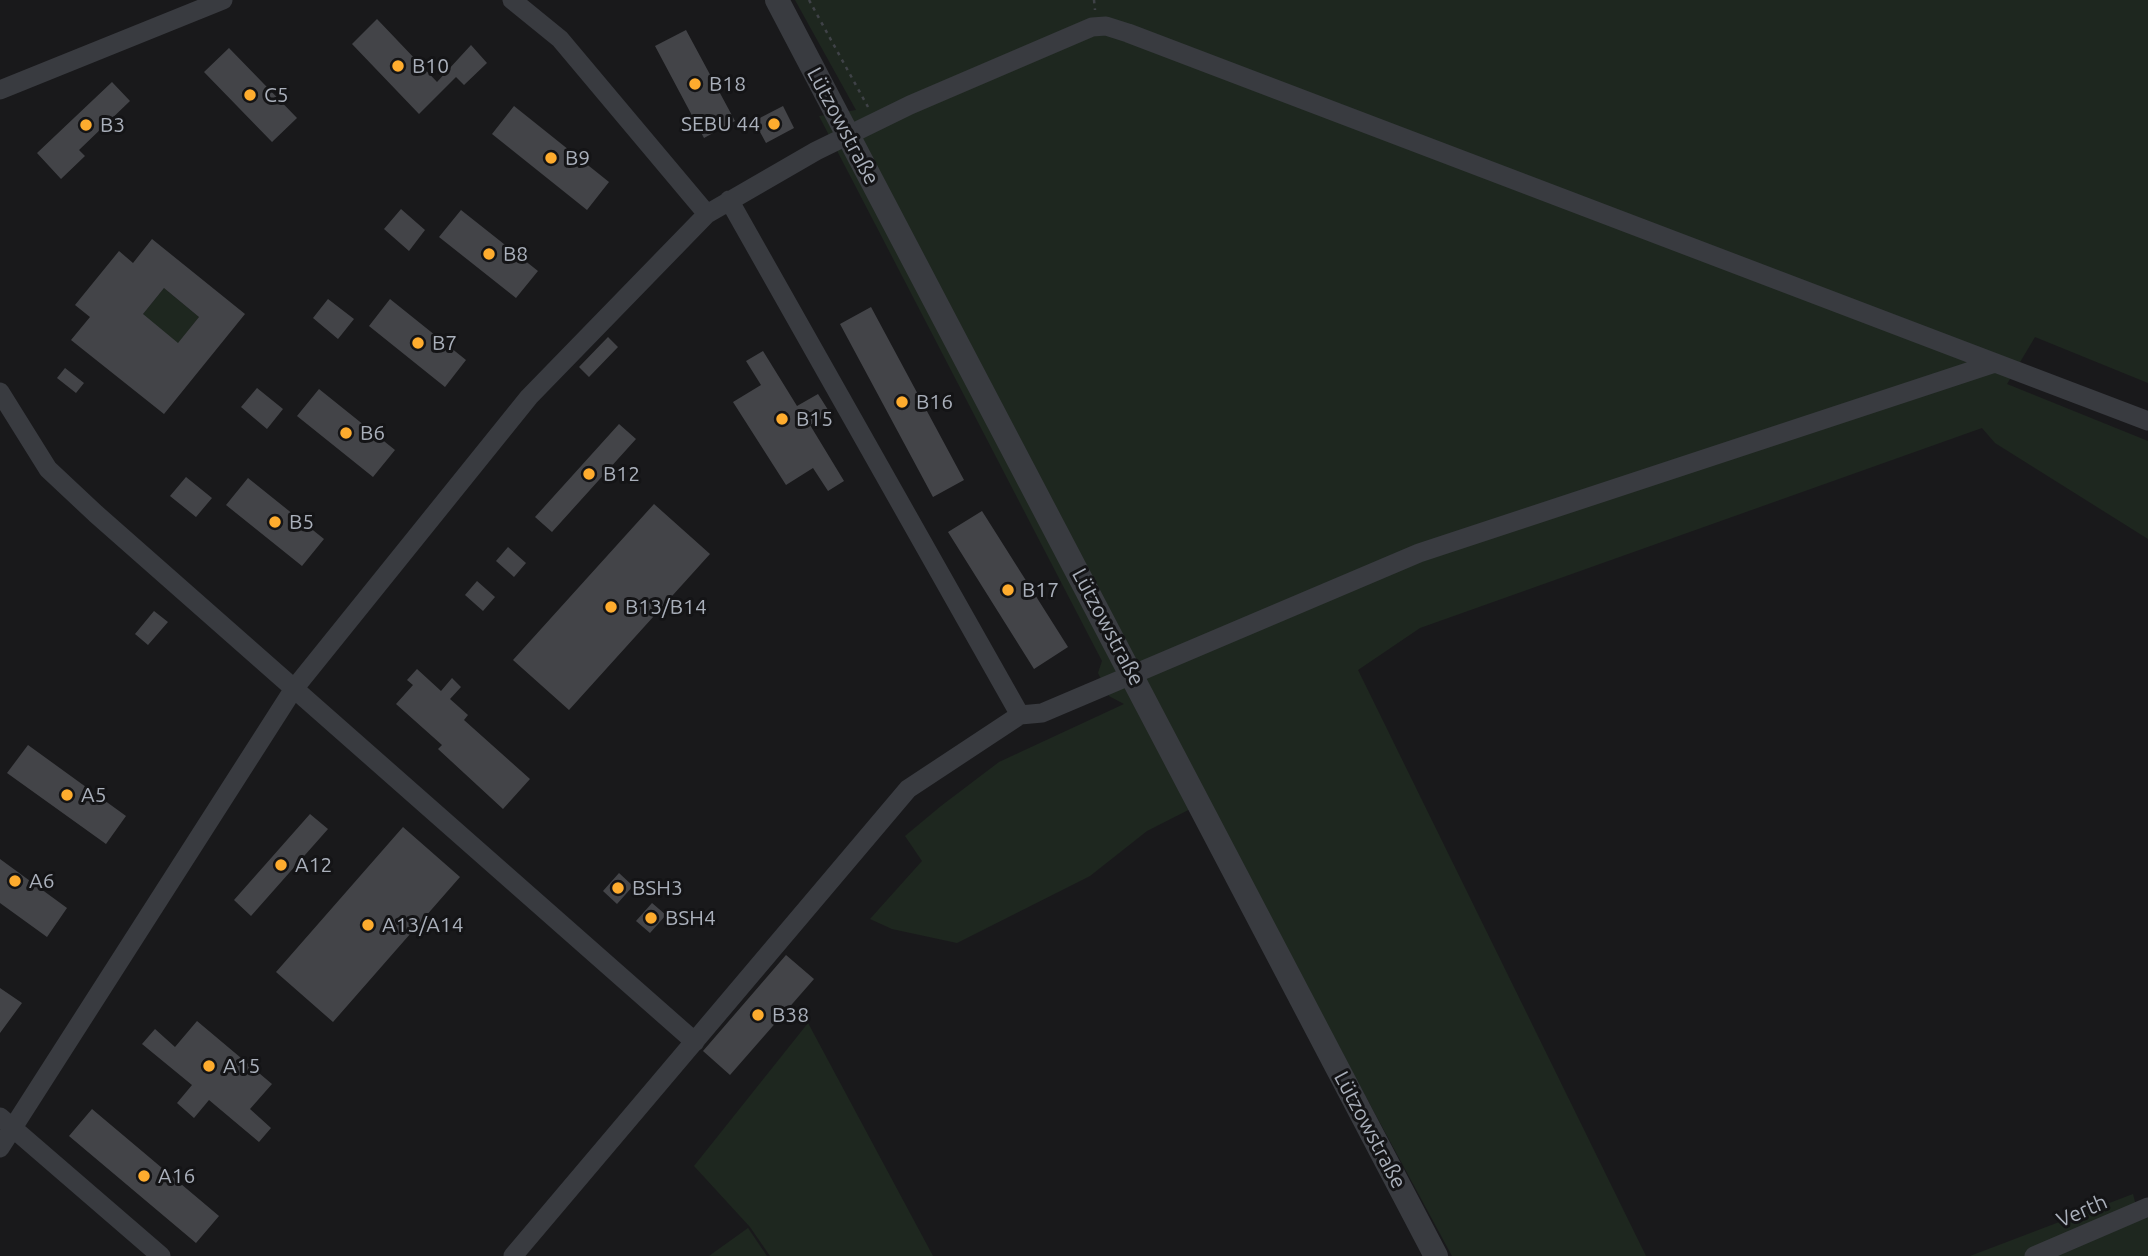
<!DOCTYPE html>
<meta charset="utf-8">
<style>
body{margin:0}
canvas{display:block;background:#19191b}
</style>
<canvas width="2148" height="1256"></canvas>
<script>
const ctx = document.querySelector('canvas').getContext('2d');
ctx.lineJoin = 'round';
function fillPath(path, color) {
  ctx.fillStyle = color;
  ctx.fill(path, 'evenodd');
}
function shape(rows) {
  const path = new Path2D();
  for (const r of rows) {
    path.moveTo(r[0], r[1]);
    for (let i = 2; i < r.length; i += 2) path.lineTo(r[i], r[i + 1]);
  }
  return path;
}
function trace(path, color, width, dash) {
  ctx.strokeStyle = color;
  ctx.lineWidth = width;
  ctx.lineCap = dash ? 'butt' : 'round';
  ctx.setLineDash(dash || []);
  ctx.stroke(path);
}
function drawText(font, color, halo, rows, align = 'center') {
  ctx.font = font + ' Ubuntu,sans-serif';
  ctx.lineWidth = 6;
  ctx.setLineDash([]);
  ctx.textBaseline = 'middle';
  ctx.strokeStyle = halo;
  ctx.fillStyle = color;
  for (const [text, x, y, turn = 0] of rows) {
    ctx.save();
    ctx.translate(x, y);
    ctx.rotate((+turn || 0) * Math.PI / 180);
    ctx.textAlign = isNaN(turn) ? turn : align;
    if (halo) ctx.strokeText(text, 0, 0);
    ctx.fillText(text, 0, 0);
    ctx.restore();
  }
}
fillPath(shape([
 [795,0,2148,0,2148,383,2035,337,2007,384,2148,441,2148,539,1995,443,1982,428,1420,628,1358,670,1646,1256,1452,1256,1206,801,1147,831,1090,876,957,943,892,929,870,919,922,861,905,836,941,806,999,762,1124,704,1109,696,1104,685,1098,673,1102,661,819,116,856,110],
 [164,288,199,317,157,370,143,314],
 [808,1023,933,1256,770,1256,750,1227,694,1166],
 [2133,1194,2139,1218,2148,1215,2148,1256,1970,1256],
 [748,1228,767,1256,709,1256]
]), '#1e271f');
fillPath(shape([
 [377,19,437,82,471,45,487,63,464,85,456,77,419,114,352,44],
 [686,30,735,121,704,138,655,46],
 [229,48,297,118,272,142,204,72],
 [112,82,130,101,79,150,85,156,61,179,37,153],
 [514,106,609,182,587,210,492,134],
 [783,106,794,128,766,143,754,121],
 [401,209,425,230,409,251,384,229],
 [461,210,538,271,516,298,439,237],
 [152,239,245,314,164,414,71,340,90,317,75,305,119,251,133,263],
 [164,288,199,317,178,343,143,314],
 [328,299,354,319,338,339,313,318],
 [390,299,466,360,445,387,369,326],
 [871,307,964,480,933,497,840,324],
 [608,337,618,347,589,377,579,367],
 [763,351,797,406,818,394,830,413,810,425,844,481,828,491,813,468,786,485,733,402,761,385,746,361],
 [65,368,84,383,76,393,57,378],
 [257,388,283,409,267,429,241,407],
 [319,389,395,450,373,477,297,416],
 [619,424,636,439,552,532,535,517],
 [186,477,212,498,196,517,170,496],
 [248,478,324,539,302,566,226,505],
 [654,504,710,554,569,710,513,660],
 [982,511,1068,647,1034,669,948,532],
 [508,547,526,563,514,577,496,561],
 [477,581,495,597,483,611,465,595],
 [154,611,168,622,148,645,135,634],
 [417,669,441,691,452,678,461,687,450,699,468,715,464,720,530,779,503,809,438,749,442,745,396,704,413,685,407,680],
 [28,745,126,816,106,844,7,773],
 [310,814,328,829,251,916,234,900],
 [403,827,460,877,333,1022,276,972],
 [0,859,67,908,47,937,0,903],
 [619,873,633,886,617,904,603,891],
 [652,903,666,915,650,933,636,921],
 [786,955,814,979,730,1075,703,1051],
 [0,988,22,1003,0,1033],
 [197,1021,272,1084,250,1109,271,1128,259,1142,209,1100,194,1118,177,1103,192,1085,142,1044,155,1029,175,1047],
 [92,1109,219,1216,196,1243,69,1136]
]), '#434448');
trace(shape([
 [809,0,868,107],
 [1094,0,1095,10]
]), '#3f4247', 2.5, [3.5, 5]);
trace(shape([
 [512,0,560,39,707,214],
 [0,90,223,0],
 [729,200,1020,715],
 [0,392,48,469,96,514,695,1042],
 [0,1117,161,1256],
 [0,1148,293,690,529,397,707,214,816,151,910,105,1092,27,1106,26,1128,33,2148,421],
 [513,1256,908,789,1020,715,1042,713,1419,553,1992,364],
 [2034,1256,2148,1207]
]), '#393b40', 19);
trace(shape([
 [777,0,1436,1256]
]), '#393b40', 24);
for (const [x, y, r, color] of [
 [398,66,7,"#feac2e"],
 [695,84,7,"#feac2e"],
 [250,95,7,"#feac2e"],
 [774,124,7,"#feac2e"],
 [86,125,7,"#feac2e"],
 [551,158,7,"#feac2e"],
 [489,254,7,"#feac2e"],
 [418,343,7,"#feac2e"],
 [902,402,7,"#feac2e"],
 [782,419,7,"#feac2e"],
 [346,433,7,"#feac2e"],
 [589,474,7,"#feac2e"],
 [275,522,7,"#feac2e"],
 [1008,590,7,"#feac2e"],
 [611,607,7,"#feac2e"],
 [67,795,7,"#feac2e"],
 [281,865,7,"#feac2e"],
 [15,881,7,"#feac2e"],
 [618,888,7,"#feac2e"],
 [651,918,7,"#feac2e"],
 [368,925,7,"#feac2e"],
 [758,1015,7,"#feac2e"],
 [209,1066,7,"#feac2e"],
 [144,1176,7,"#feac2e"]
]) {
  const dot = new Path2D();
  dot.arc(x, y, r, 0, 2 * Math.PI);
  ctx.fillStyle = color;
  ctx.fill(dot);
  trace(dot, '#141416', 2.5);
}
drawText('21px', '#aab0bb', '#141416', [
 ["B10",412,66],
 ["B18",709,84],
 ["C5",264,95],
 ["SEBU 44",760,124,"right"],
 ["B3",100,125],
 ["B9",565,158],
 ["B8",503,254],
 ["B7",432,343],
 ["B16",916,402],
 ["B15",796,419],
 ["B6",360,433],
 ["B12",603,474],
 ["B5",289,522],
 ["B17",1022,590],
 ["B13/B14",625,607],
 ["A5",81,795],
 ["A12",295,865],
 ["A6",29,881],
 ["BSH3",632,888],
 ["BSH4",665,918],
 ["A13/A14",382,925],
 ["B38",772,1015],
 ["A15",223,1066],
 ["A16",158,1176]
], 'left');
drawText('21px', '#aab0bb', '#141416', [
 ["Lützowstraße",843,126,62],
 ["Lützowstraße",1108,627,62],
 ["Lützowstraße",1370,1130,62],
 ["Verth",2082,1211,-23]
]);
</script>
